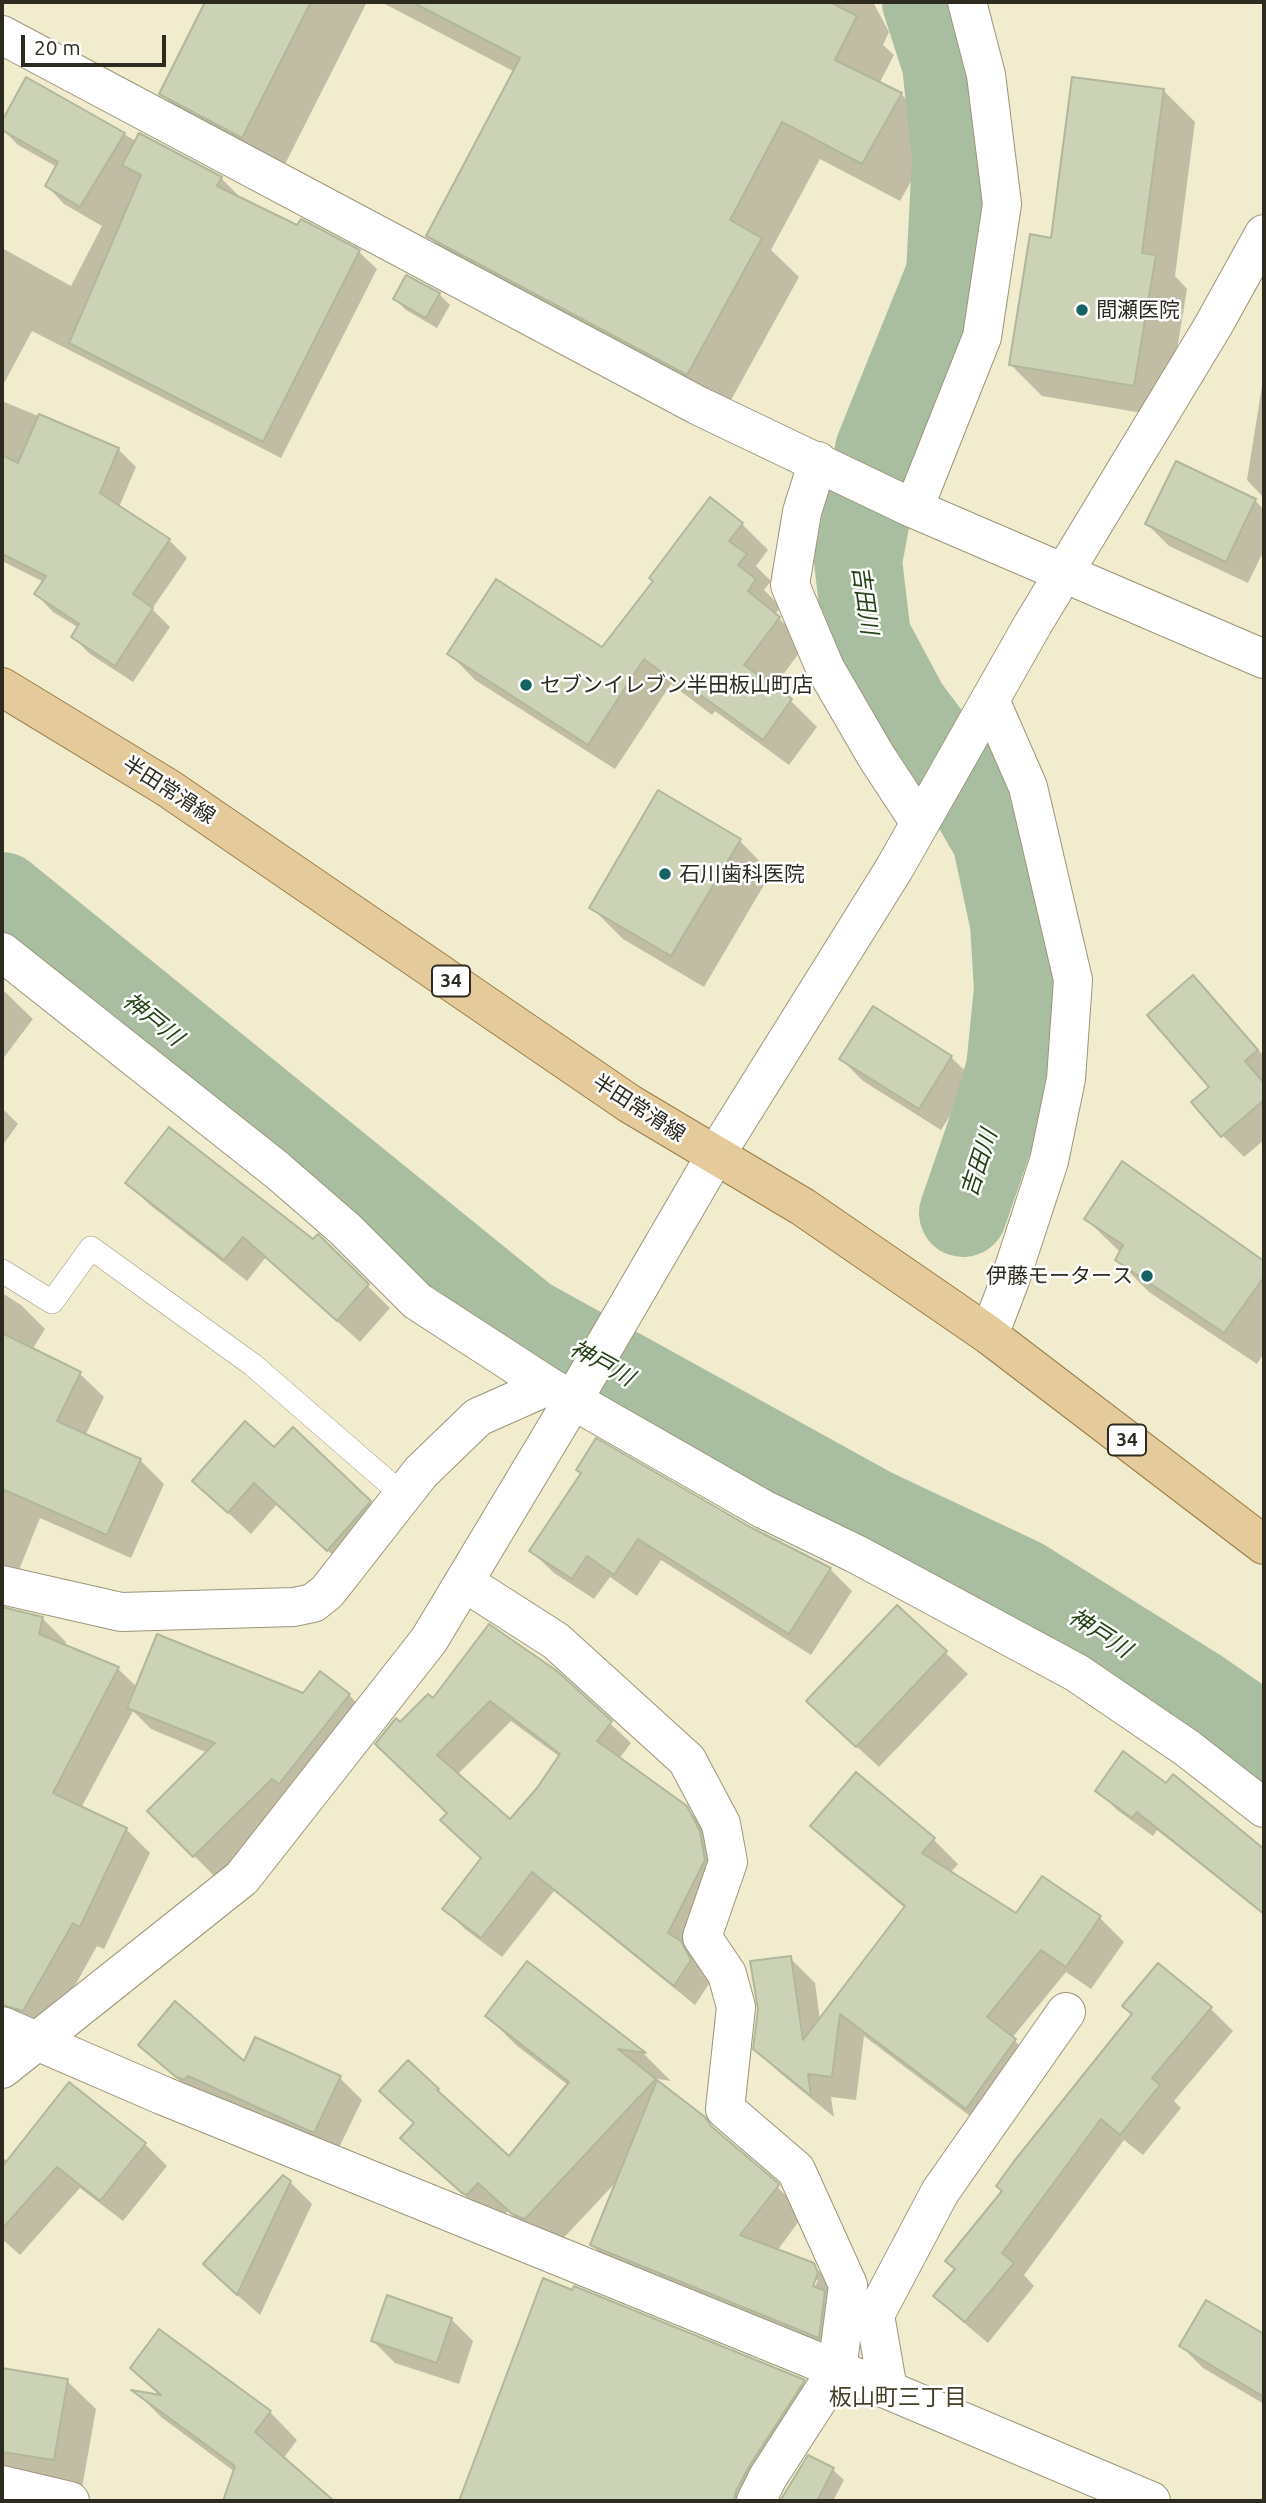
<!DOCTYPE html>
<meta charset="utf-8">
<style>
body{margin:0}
#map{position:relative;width:1266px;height:2503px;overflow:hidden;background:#f2ecce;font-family:Ubuntu,sans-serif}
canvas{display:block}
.frame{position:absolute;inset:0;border:4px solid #2d2b1f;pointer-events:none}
.scale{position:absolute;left:21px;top:35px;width:145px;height:32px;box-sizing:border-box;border:4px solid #2d2b1f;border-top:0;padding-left:9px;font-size:21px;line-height:24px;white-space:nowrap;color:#2d2b1f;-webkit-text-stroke:5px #fff;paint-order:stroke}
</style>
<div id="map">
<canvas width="1266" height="2503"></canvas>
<div class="frame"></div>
<div class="scale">20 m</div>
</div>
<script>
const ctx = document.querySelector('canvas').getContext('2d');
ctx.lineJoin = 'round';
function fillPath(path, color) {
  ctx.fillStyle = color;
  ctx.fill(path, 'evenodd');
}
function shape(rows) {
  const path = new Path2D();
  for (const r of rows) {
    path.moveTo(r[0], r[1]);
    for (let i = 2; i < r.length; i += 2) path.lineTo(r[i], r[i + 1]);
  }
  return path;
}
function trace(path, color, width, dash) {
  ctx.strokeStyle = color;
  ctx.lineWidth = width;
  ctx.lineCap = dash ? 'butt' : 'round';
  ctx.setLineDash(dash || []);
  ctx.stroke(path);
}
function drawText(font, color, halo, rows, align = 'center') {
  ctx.font = font + ' Ubuntu,"Noto Sans JP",sans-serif';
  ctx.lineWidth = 5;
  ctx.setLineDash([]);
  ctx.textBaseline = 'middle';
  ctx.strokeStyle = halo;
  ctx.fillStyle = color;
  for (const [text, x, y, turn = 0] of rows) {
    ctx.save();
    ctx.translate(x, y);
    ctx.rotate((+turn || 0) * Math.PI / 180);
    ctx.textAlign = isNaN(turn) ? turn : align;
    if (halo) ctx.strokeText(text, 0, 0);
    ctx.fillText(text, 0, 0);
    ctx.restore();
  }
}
fillPath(shape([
 [207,2,367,2,280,174,198,131,161,93],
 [381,2,873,2,889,32,883,45,894,55,879,84,901,94,939,132,900,201,820,159,771,250,799,277,725,411,466,273,428,236,515,72],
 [27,79,136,141,221,178,239,196,238,198,298,227,301,221,359,252,377,269,281,458,32,331,2,387,2,248,71,286,102,226,64,204,47,186,57,167,18,145,2,129,2,124],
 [1163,90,1195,122,1175,276,1187,289,1166,417,1042,396,1010,364,1052,240],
 [439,294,450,305,437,328,406,310,395,299],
 [1264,373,1264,498,1247,480],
 [2,401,118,449,136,467,119,507,169,540,187,558,152,609,170,627,133,682,90,654,73,637,79,628,53,612,36,594,44,582,2,561],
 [710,500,742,524,768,550,756,566,771,581,764,590,781,607,775,614,805,645,773,688,791,701,817,727,789,765,715,711,712,715,671,684,615,769,475,680,450,654,602,650,655,581],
 [1255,500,1264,510,1264,550,1248,583,1169,546,1147,524],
 [740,841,771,873,704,987,623,939,591,907],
 [1193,977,1264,1056,1264,1140,1244,1157,1222,1135],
 [2,989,33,1019,2,1060],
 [873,1009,951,1057,973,1079,941,1130,863,1081,841,1059],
 [2,1108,18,1124,2,1146],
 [1123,1163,1264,1263,1264,1353,1257,1364,1149,1292,1117,1260,1121,1253,1086,1219],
 [128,1183,313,1242,318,1237,390,1308,360,1342,266,1257,247,1281,150,1205],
 [2,1293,21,1305,45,1329,32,1350,80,1374,104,1397,85,1436,140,1460,164,1484,131,1558,40,1518,10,1592,2,1589],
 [274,1450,370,1502,392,1524,350,1571,277,1504,251,1534,194,1481],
 [582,1474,751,1530,830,1569,852,1591,811,1655,661,1560,637,1596,610,1577,594,1599,554,1573,531,1551],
 [897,1607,968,1674,879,1767,831,1723],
 [2,1609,42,1618,66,1642,65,1646,118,1669,137,1687,304,1695,321,1674,349,1695,371,1717,216,1878,150,1811,208,1753,151,1729,133,1711,81,1808,126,1829,150,1853,104,1949,97,1946,48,2034,2,2027],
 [555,1672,631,1743,619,1759,685,1807,707,1829,720,1853,711,1981,695,2005,554,1891,502,1957,465,1929,444,1909,483,1859,449,1813,401,1724,433,1701],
 [511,1721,560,1757,539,1790,510,1822,457,1775],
 [856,1774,934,1840,958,1864,950,1873,1016,1916,1099,1917,1124,1942,1091,1989,1066,1972,1012,2038,1039,2065,991,2132,864,2036,856,2100,831,2097,834,2117,780,2073,755,2049,790,1958,815,1983,820,2020,905,1908,836,1850,812,1826],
 [1166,1785,1264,1852,1264,1915,1157,1830,1153,1836,1117,1810,1097,1790],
 [528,1963,644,2054,671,2081,652,2078,704,2119,805,2213,777,2251,813,2265,842,2293,846,2365,620,2273,592,2245,619,2179,555,2247,543,2242,508,2211,496,2223,493,2222,403,2138,415,2124,408,2062,510,2159,568,2085,516,2045,487,2016],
 [814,2280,818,2280,811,2295],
 [1158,1966,1211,2009,1233,2031,1174,2101,1181,2108,1143,2155,1124,2140,1024,2275,1034,2286,988,2343,957,2317,935,2295,957,2269,1133,2015],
 [140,2045,244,2064,340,2078,362,2100,336,2154,200,2099],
 [145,2144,167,2166,123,2221,80,2188,20,2255,2,2239,2,2157,8,2162],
 [290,2182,312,2204,260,2315,227,2286],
 [544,2281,804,2381,826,2404,752,2501,461,2501],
 [1207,2302,1264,2336,1264,2404,1203,2368,1181,2346],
 [451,2319,473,2341,459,2384,395,2363,373,2341],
 [132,2368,270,2412,297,2440,283,2459,332,2501,225,2501,235,2472,161,2417,136,2392,161,2397],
 [2,2370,67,2381,96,2409,82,2488,2,2501],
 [809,2458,833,2470,844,2480,833,2501,783,2501]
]), '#0003');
trace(shape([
 [926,2,946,64,956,158,950,274,879,450,858,561,867,637,905,708,971,796,996,839,1014,923,1018,989,1010,1069,991,1132,963,1213],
 [2,896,526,1321,872,1512,1021,1582,1198,1693,1264,1739]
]), '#a9bea0', 88);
const building = shape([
 [205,2,311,2,242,138,159,94,205,2],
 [412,2,830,2,857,16,835,60,902,93,862,164,782,122,730,220,762,238,687,375,426,236,520,58,412,2],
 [26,77,125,133,80,207,45,186,58,162,2,130,2,121,26,77],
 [1072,77,1164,89,1142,253,1156,255,1134,386,1009,365,1030,234,1051,238,1072,77],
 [139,133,222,177,217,186,297,225,301,219,360,250,263,442,69,343,141,175,122,165,139,133],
 [406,275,440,293,426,318,393,299,406,275],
 [39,414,119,448,100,493,170,539,133,594,153,608,115,666,71,637,79,624,34,594,46,576,2,554,2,455,18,463,39,414],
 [1176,461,1256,499,1226,562,1145,524,1176,461],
 [710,497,743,523,729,541,747,554,738,565,756,579,748,591,780,617,744,665,792,699,763,740,688,686,685,690,644,659,588,745,447,654,496,579,602,647,653,581,649,578,710,497],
 [658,790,741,839,671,956,589,908,658,790],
 [1193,975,1258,1050,1245,1061,1264,1083,1264,1100,1221,1137,1191,1102,1209,1087,1147,1015,1193,975],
 [873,1006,952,1056,919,1109,839,1059,873,1006],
 [169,1127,313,1239,318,1234,369,1284,337,1321,243,1237,224,1260,125,1183,169,1127],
 [1122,1161,1264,1261,1264,1277,1224,1333,1115,1260,1123,1245,1084,1219,1122,1161],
 [2,1333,81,1372,57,1421,141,1459,107,1535,2,1489,2,1333],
 [245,1421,274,1447,293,1427,371,1501,327,1551,254,1483,228,1513,192,1481,245,1421],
 [596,1438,752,1528,831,1568,789,1634,638,1539,614,1575,587,1556,572,1579,529,1551,581,1473,576,1470,596,1438],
 [897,1605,947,1651,856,1747,806,1701,897,1605],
 [2,1607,43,1617,39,1634,119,1667,53,1793,127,1828,80,1927,73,1923,23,2011,2,2005,2,1607],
 [489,1624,557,1671,612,1721,597,1741,687,1806,700,1831,705,1860,668,1933,681,1941,691,1960,674,1986,532,1872,481,1938,442,1909,481,1858,440,1820,447,1813,375,1744,396,1718,400,1722,428,1694,433,1698,489,1624],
 [490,1701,560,1754,537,1788,510,1819,437,1755,490,1701],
 [157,1634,303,1693,320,1671,350,1694,279,1784,272,1779,193,1857,147,1811,215,1743,127,1708,157,1634],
 [1123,1751,1166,1783,1173,1774,1264,1849,1264,1914,1137,1812,1132,1818,1095,1791,1123,1751],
 [856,1772,935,1838,922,1853,1016,1913,1042,1876,1101,1916,1066,1967,1041,1950,987,2017,1016,2039,966,2109,840,2014,832,2077,808,2074,811,2096,753,2049,758,2009,750,1961,791,1956,803,2040,905,1906,810,1826,856,1772],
 [527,1961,646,2053,618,2049,656,2079,525,2219,512,2214,478,2183,467,2195,462,2193,400,2138,414,2123,379,2091,408,2060,439,2089,437,2090,509,2156,569,2082,485,2016,527,1961],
 [1158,1963,1212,2007,1152,2078,1160,2085,1120,2135,1101,2119,1002,2253,1014,2263,965,2322,933,2296,955,2269,945,2261,1002,2191,996,2186,1015,2160,1132,2014,1122,2006,1158,1963],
 [175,2001,244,2061,255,2037,341,2076,314,2133,188,2076,184,2080,176,2077,138,2045,175,2001],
 [657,2080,705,2117,711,2126,778,2183,779,2185,740,2235,814,2263,818,2273,813,2286,825,2291,819,2338,590,2245,657,2080],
 [69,2082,146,2143,100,2201,57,2167,2,2229,2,2167,69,2082],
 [283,2175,291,2181,237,2295,203,2264,283,2175],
 [543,2278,572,2290,574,2286,805,2380,750,2465,736,2491,734,2501,459,2501,543,2278],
 [387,2295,452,2318,437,2363,371,2341,387,2295],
 [1206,2300,1264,2334,1264,2397,1179,2346,1206,2300],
 [159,2329,271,2411,255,2432,334,2501,223,2501,235,2466,131,2390,161,2395,130,2368,159,2329],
 [2,2368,68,2379,54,2460,2,2452,2,2368],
 [808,2455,834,2468,817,2501,780,2501,808,2455]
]);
fillPath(building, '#cbd2b5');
trace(building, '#b1b79b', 2);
const service = shape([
 [2,1271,52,1302,91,1248,253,1365,404,1496]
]);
const minor = shape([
 [2,35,699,406,910,507,1264,659],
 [818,461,802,512,790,585,825,668,876,756,920,823],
 [914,508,982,337,1002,204,986,75,967,2],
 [2,952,277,1170,345,1229,417,1301,548,1386,763,1509,856,1554,1077,1673,1187,1748,1264,1808],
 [989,1335,1010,1280,1049,1161,1066,1079,1073,980,1028,787,990,700],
 [464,1582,556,1641,687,1760,721,1824,728,1862,702,1937,727,1974,736,2007,725,2109,796,2170,848,2285,837,2370,768,2477,756,2501],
 [2,1585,121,1612,294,1607,313,1603,327,1592,421,1472,478,1417,548,1386],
 [2,2026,164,2096,888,2390,1151,2501],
 [888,2390,875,2315,940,2192,1066,2012],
 [2,2485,70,2501]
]);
const tertiary = shape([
 [2,2069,242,1878,429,1640,573,1400,715,1156,894,869,1033,624,1213,326,1264,234]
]);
const primary = shape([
 [2,687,168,788,630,1104,803,1207,989,1335,1264,1545]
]);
trace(service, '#9b967b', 24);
trace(minor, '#9b967b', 40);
trace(tertiary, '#9b967b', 40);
trace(primary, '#9a7c45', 40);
trace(service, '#fff', 23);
trace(minor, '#fff', 38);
trace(tertiary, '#fff', 38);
trace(primary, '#e5ca9b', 38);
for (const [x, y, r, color] of [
 [1082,310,7,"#156463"],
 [526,685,7,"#156463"],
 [665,874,7,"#156463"],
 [1147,1276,7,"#156463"]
]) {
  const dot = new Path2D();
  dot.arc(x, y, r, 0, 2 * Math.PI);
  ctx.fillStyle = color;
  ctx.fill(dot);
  trace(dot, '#fff', 2.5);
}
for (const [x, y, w] of [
 [451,981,38],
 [1127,1440,38]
]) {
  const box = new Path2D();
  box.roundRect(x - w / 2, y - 15.5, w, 31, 5);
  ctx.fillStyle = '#fff';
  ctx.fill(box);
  trace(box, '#2d2b1f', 2);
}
drawText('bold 19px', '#2d2b1f', null, [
 ["34",451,981],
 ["34",1127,1440]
]);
drawText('21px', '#2d2b1f', '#fff', [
 ["間瀬医院",1096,310],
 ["セブンイレブン半田板山町店",540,685],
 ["石川歯科医院",679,874],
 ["伊藤モータース",1133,1276,"right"]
], 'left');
drawText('21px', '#2d2b1f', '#fff', [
 ["半田常滑線",169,790,33],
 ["半田常滑線",639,1108,33]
]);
drawText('italic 23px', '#244115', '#fff', [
 ["吉田川",865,600,82],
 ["神戸川",153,1019,39],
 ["吉田川",979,1163,-72],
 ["神戸川",602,1363,29],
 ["神戸川",1100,1633,33]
]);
drawText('23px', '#464129', '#fff', [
 ["板山町三丁目",898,2397]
]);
</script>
